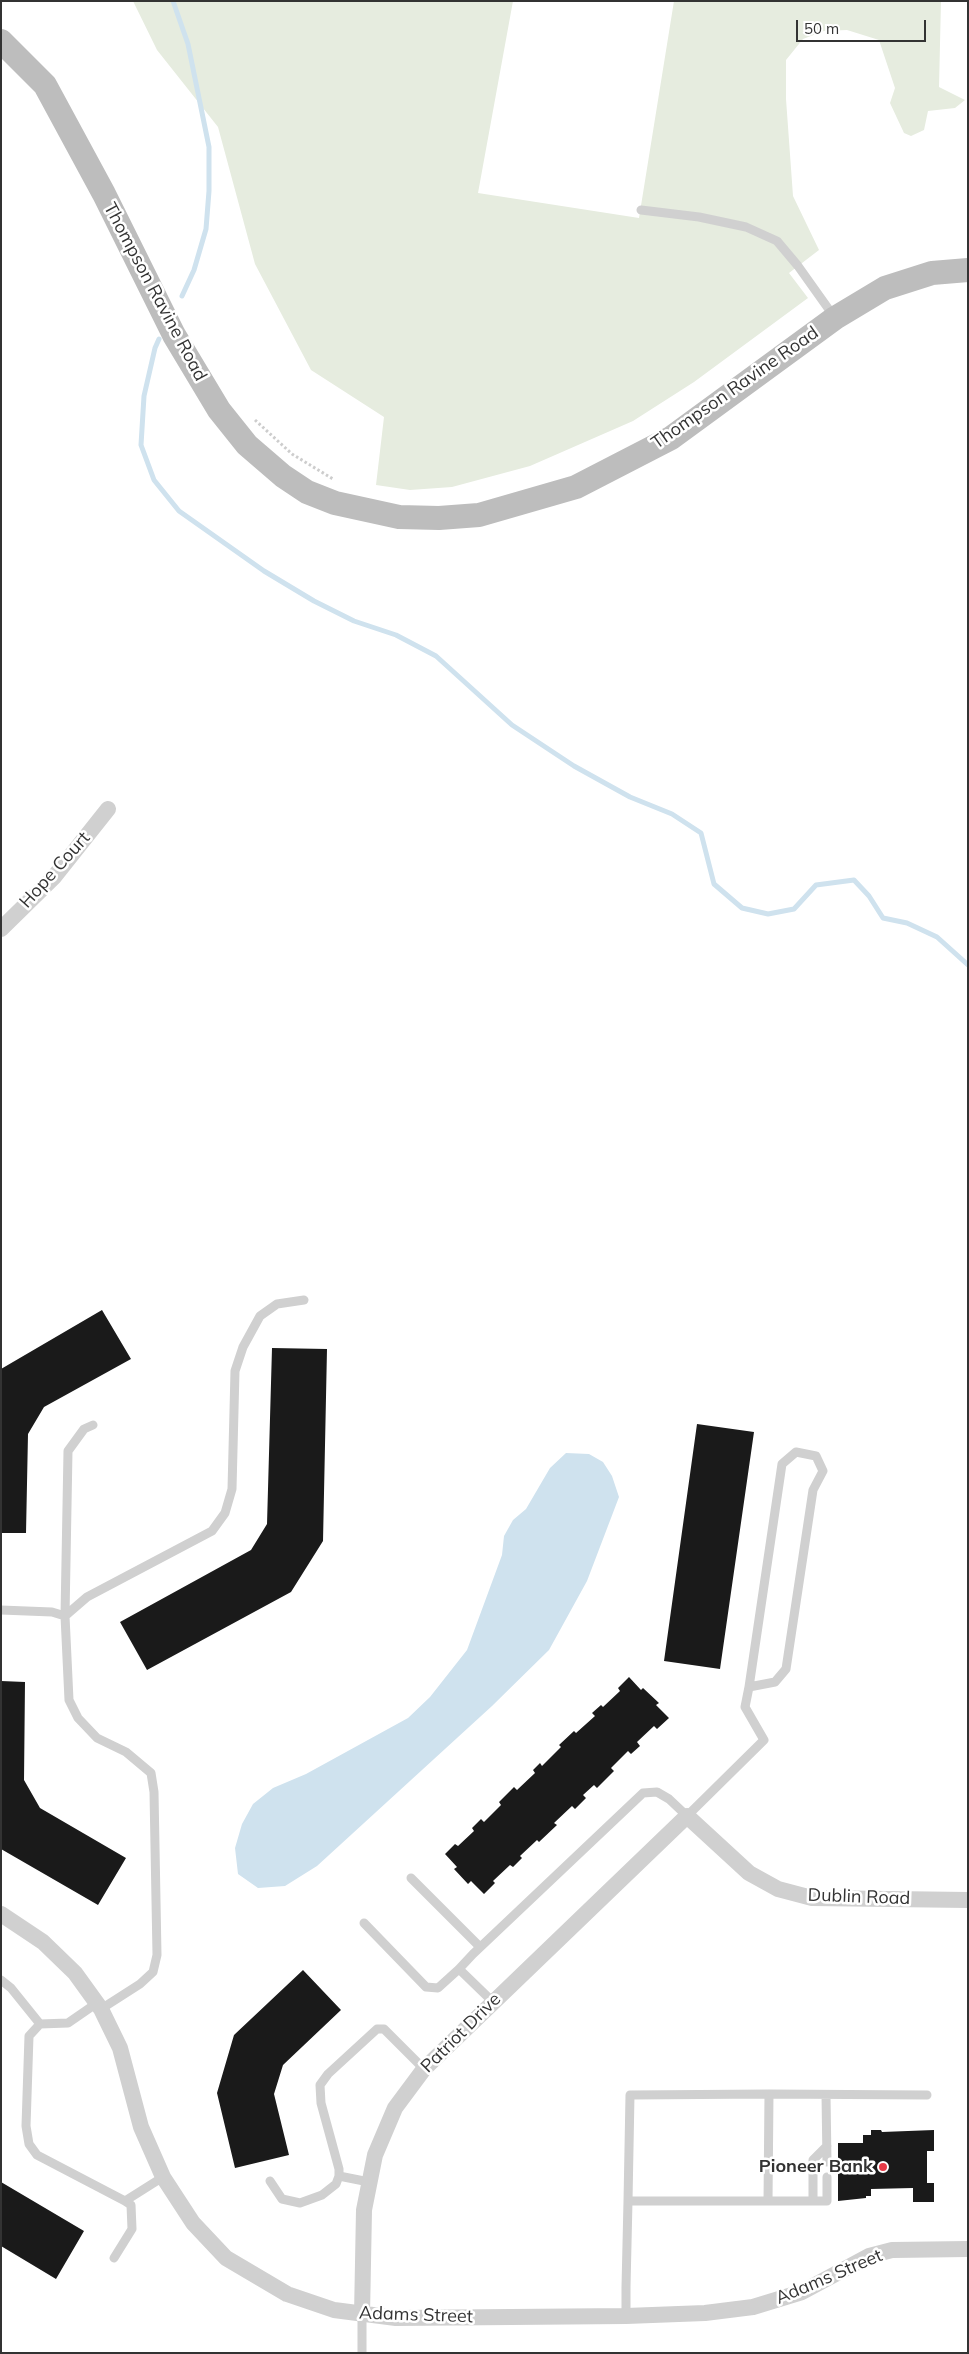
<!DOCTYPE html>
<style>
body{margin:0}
#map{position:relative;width:969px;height:2354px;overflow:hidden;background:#fff;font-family:Mulish,sans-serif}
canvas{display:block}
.frame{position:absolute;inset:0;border:2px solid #333;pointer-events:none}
.scale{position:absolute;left:796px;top:20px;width:130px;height:22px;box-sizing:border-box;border:2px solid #333;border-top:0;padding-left:6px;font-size:15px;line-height:18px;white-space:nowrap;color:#333;-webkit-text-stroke:4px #fff;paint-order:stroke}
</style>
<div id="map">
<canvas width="969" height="2354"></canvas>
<div class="frame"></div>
<div class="scale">50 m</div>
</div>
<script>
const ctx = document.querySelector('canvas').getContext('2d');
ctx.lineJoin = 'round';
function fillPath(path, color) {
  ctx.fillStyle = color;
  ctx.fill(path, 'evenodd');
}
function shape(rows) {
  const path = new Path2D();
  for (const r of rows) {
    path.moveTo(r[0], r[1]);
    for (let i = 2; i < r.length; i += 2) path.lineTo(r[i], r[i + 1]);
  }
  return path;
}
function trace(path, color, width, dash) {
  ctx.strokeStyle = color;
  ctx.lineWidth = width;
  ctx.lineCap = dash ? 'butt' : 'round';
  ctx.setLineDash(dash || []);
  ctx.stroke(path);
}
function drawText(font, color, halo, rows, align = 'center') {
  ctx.font = font + ' Mulish,sans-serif';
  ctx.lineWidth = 5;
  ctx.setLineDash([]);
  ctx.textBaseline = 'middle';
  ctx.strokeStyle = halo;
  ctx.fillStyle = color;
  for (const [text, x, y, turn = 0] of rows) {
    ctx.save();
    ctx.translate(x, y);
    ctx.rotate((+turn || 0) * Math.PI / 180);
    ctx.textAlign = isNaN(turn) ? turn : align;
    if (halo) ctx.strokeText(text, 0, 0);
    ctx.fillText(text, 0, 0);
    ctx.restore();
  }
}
fillPath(shape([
 [133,1,513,1,478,193,639,218,674,1,941,1,939,87,965,100,955,108,928,111,924,130,911,136,904,133,890,103,895,88,879,40,847,30,824,31,803,39,786,60,786,99,793,196,819,250,789,273,808,298,694,382,633,421,530,466,452,487,410,490,376,485,384,417,311,370,255,264,218,127,157,50]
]), '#e6ecdf');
fillPath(shape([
 [566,1453,589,1454,603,1462,612,1476,619,1497,587,1581,549,1650,492,1706,317,1866,285,1886,258,1888,238,1874,235,1848,242,1824,253,1804,273,1788,306,1774,408,1718,430,1697,467,1650,502,1555,504,1536,513,1520,526,1509,550,1468]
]), '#cfe2ee');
trace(shape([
 [173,1,188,44,209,147,209,191,206,229,194,270,182,296],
 [159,339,155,348,144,396,141,445,154,480,179,511,264,571,314,601,354,621,396,635,436,656,512,725,574,766,630,797,672,814,701,833,714,884,742,908,768,914,794,909,816,885,854,880,869,896,883,918,907,923,937,937,968,965]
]), '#cfe2ee', 5);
fillPath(shape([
 [102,1310,131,1359,44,1407,28,1434,26,1533,1,1533,1,1369],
 [272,1348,327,1349,323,1541,291,1592,147,1670,120,1622,251,1550,267,1524],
 [697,1424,754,1432,720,1669,664,1661],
 [629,1677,641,1690,643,1688,659,1703,656,1705,669,1718,657,1729,654,1726,637,1742,640,1746,631,1754,628,1751,611,1768,614,1771,597,1788,594,1785,583,1795,586,1798,575,1809,572,1806,554,1823,557,1825,539,1842,537,1840,520,1856,522,1858,513,1867,510,1865,493,1881,495,1883,484,1894,471,1881,468,1884,454,1869,457,1867,445,1854,455,1844,458,1846,474,1831,472,1828,481,1819,484,1822,501,1805,499,1802,514,1787,517,1790,535,1773,533,1770,540,1763,542,1766,561,1747,559,1745,574,1731,576,1733,595,1716,592,1713,601,1705,603,1707,620,1691,618,1688],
 [1,1681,25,1682,24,1780,40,1808,126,1858,98,1905,1,1849],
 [303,1970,341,2010,283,2065,274,2094,289,2155,235,2168,217,2093,234,2035],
 [871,2130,881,2130,882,2132,934,2130,934,2151,927,2151,927,2183,934,2183,934,2202,913,2202,913,2188,871,2189,871,2196,866,2196,866,2198,838,2201,838,2143,863,2143,863,2135,871,2135],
 [1,2182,84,2231,56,2279,1,2246]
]), '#1a1a1a');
trace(shape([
 [255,420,292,454,333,479]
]), '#cdcdcd', 3, [2.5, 2.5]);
trace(shape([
 [641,210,699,217,746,227,777,241,798,266,835,318],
 [1,1610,52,1612,65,1616,69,1700,78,1718,97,1738,126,1752,151,1773,154,1792,157,1955,153,1972,140,1984,101,2009],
 [65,1616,87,1597,212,1531,225,1513,232,1489,235,1371,243,1347,260,1316,277,1304,304,1300],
 [65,1616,68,1451,84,1429,93,1425],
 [411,1878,480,1947],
 [364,1923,426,1987,438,1988,459,1969],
 [1,1980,11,1988,40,2024],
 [492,2001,459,1969,473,1954,643,1793,657,1792,669,1799,687,1816,764,1740,745,1707,749,1687,782,1464,796,1452,816,1456,823,1471,813,1490,786,1669,775,1682,749,1687],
 [97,2003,68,2023,40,2024,29,2036,26,2126,29,2144,37,2155,125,2201,163,2177],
 [769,2094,927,2095],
 [826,2095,827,2162],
 [270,2181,282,2199,300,2203,322,2195,336,2184,339,2176],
 [369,2182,339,2176,339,2169,321,2103,320,2085,328,2074,377,2029,384,2029,424,2069],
 [768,2201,827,2201,827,2177],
 [813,2201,813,2160,827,2146],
 [114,2258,132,2229,131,2205,125,2201],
 [362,2315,362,2353],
 [626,2316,626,2287,628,2201,630,2095,769,2094,768,2201,628,2201]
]), '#d0d0d0', 9);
trace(shape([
 [1,929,54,877,108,809],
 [1,1914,43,1942,75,1973,101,2009,120,2048,141,2127,163,2177,193,2223,226,2258,287,2294,334,2310,396,2318,626,2316,705,2313,753,2307,802,2292,869,2256,892,2250,968,2249],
 [362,2315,364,2210,375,2155,395,2108,424,2069,687,1816,749,1873,778,1889,812,1898,968,1900]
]), '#d0d0d0', 16);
trace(shape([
 [1,41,45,85,104,194,174,335,219,410,247,445,283,476,307,492,335,503,399,517,439,518,479,515,576,487,671,438,835,318,885,288,932,273,968,270]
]), '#bdbdbd', 24);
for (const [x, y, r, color] of [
 [883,2167,5,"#e63946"]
]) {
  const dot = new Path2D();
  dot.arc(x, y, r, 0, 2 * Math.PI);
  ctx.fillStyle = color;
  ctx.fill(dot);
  trace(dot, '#fff', 2);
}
drawText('18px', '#333', '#fff', [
 ["Thompson Ravine Road",155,292,62],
 ["Thompson Ravine Road",735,388,-35],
 ["Hope Court",55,870,-48],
 ["Dublin Road",859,1897,2],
 ["Patriot Drive",461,2033,-45],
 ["Adams Street",829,2277,-23],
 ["Adams Street",416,2315,2]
]);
drawText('bold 18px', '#333', '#fff', [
 ["Pioneer Bank",873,2167]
], 'right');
</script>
